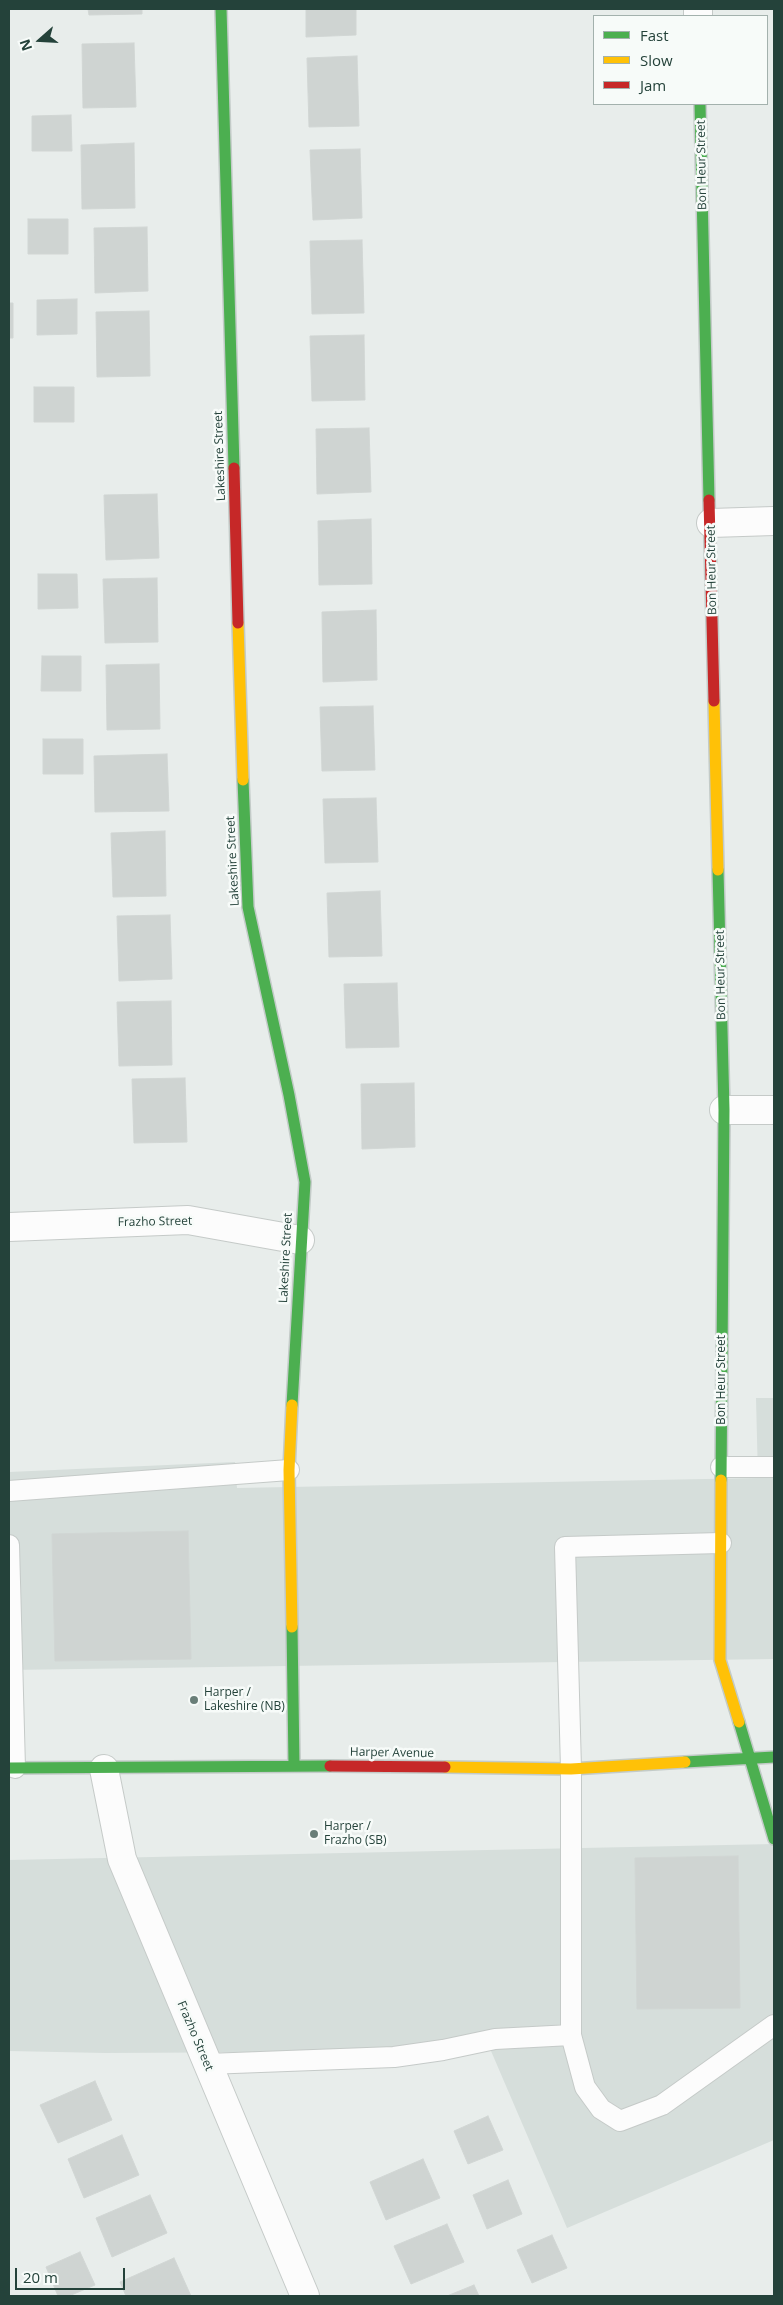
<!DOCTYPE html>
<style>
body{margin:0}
#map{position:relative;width:783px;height:2305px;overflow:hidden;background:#e8edeb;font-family:"Open Sans",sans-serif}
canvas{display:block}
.frame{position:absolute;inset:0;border:10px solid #24423a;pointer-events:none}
.legend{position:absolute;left:593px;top:15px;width:175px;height:90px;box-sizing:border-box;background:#f7fbf9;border:1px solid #a3b1ad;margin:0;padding:6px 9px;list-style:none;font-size:15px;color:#24423a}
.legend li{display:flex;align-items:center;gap:10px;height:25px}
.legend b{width:25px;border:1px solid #a3b1ad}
.north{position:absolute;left:15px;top:15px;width:50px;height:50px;-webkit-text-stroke:4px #f7fbf9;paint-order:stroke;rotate:251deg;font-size:14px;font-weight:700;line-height:20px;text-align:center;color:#24423a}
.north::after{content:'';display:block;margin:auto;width:18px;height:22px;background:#24423a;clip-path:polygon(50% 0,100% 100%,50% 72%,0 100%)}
.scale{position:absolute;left:15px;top:2268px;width:110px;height:22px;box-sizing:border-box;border:2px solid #24423a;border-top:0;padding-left:6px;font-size:15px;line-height:18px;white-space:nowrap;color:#24423a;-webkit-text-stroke:4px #f7fbf9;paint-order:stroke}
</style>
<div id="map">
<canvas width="783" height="2305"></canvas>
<div class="frame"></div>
<ul class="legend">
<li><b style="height:6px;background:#4caf50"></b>Fast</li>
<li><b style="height:6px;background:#ffc107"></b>Slow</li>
<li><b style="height:6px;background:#c62828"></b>Jam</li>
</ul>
<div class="north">N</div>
<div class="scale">20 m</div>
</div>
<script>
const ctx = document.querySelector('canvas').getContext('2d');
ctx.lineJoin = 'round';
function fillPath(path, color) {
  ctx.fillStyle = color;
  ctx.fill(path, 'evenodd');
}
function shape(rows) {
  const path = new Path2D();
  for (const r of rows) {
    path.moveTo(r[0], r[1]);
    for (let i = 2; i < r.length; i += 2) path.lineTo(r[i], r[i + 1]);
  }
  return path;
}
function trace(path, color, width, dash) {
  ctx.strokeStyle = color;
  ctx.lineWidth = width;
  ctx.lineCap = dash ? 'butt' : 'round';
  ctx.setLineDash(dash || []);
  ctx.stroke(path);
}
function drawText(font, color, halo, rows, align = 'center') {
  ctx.font = font + ' "Open Sans",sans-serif';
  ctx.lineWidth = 5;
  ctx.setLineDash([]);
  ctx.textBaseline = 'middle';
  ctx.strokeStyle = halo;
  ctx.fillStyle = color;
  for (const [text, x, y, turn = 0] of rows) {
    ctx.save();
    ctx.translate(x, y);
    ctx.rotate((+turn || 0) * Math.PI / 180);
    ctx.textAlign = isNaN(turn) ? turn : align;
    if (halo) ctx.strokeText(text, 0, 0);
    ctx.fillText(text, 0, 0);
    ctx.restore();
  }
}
fillPath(shape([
 [756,1398,774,1398,774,1659,9,1670,9,1472,235,1462,237,1488,758,1478],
 [774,1844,774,2140,567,2228,491,2051,105,2053,9,2051,9,1860]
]), '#d6dedb');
const building = shape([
 [88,9,142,9,142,14,89,15,88,9],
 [306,9,356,9,356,35,306,37,306,9],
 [134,43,136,107,83,108,82,44,134,43],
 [357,56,359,126,309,127,307,58,357,56],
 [71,115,72,151,32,151,32,116,71,115],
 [134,143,135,208,82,209,81,145,134,143],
 [360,149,362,218,313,220,310,150,360,149],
 [28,219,68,219,68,254,28,254,28,219],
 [147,227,148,291,95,293,94,228,147,227],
 [362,240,364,313,312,314,310,241,362,240],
 [77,299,77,334,37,335,37,300,77,299],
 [9,303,13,303,13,338,9,338,9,303],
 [149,311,150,376,97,377,96,312,149,311],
 [364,335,365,400,312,401,310,336,364,335],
 [34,387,74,387,74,422,34,422,34,387],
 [369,428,371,492,317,494,316,429,369,428],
 [157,494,159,558,106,560,104,495,157,494],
 [371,519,372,584,319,585,318,521,371,519],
 [38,574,77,574,78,608,38,609,38,574],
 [157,578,158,642,105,643,103,579,157,578],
 [376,610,377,680,323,682,322,612,376,610],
 [42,656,81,656,81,691,41,691,42,656],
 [159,664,160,729,107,730,106,665,159,664],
 [373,706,375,770,322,771,320,707,373,706],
 [43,739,83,739,83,774,43,774,43,739],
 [167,754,169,811,95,812,94,756,167,754],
 [376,798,378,862,325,863,323,799,376,798],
 [165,831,166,896,113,897,111,833,165,831],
 [380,891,382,956,329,957,327,893,380,891],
 [170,915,172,979,119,981,117,916,170,915],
 [397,983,399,1047,346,1048,344,984,397,983],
 [171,1001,172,1065,119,1066,117,1002,171,1001],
 [185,1078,187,1142,134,1143,132,1079,185,1078],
 [414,1083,415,1147,362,1149,361,1084,414,1083],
 [188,1531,191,1659,55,1661,52,1534,188,1531],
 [738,1856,740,2008,637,2009,635,1858,738,1856],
 [95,2081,112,2120,58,2143,40,2105,95,2081],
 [488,2116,503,2150,468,2164,454,2131,488,2116],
 [122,2135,139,2175,84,2198,68,2159,122,2135],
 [423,2159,440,2198,386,2220,370,2182,423,2159],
 [508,2180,522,2214,487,2229,473,2195,508,2180],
 [150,2195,167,2233,112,2257,96,2218,150,2195],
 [447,2224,464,2262,411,2284,394,2246,447,2224],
 [552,2235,567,2268,532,2283,517,2250,552,2235],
 [80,2252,95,2285,69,2296,58,2296,46,2267,80,2252],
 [174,2258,191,2296,126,2296,120,2282,174,2258],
 [474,2285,479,2296,447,2296,474,2285]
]);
fillPath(building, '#cfd4d2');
trace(building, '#d1d6d4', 1);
const lane = shape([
 [721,1467,774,1467],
 [9,1491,289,1470],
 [721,1543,565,1547,571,1769,571,2035,585,2087,601,2109,620,2121,662,2105,774,2025],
 [9,1545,15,1768],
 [207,2064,394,2057,443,2050,495,2039,571,2035]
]);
const street = shape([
 [698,9,698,16],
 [711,523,774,521],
 [724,1110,774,1110],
 [9,1227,188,1220,300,1240],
 [104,1769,122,1859,305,2296]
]);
const fast = shape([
 [221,9,234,468],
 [700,104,709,500],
 [243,780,248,907,289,1095,305,1182,292,1405],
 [718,870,724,1110,721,1480],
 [292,1627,294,1765],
 [739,1722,774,1839],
 [685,1762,774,1757],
 [9,1768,330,1766]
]);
const slow = shape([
 [238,623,243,780],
 [714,701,718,870],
 [721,1480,720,1660,739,1722],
 [292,1627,289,1470,292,1405],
 [445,1767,571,1769,685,1762]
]);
const jam = shape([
 [234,468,238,623],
 [709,500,714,701],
 [330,1766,445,1767]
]);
trace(lane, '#c5cac8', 22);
trace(street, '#c5cac8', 30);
trace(fast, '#c3cbc8', 14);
trace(slow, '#c3cbc8', 14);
trace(jam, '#c3cbc8', 14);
trace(lane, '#fcfcfc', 20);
trace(street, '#fcfcfc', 28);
trace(fast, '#4caf50', 11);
trace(slow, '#ffc107', 11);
trace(jam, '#c62828', 11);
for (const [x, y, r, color] of [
 [194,1700,5,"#697e78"],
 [314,1834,5,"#697e78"]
]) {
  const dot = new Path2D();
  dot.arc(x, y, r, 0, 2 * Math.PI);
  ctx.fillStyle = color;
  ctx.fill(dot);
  trace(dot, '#f7fbf9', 2);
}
drawText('12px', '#24423a', '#f7fbf9', [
 ["Bon Heur Street",702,165,-91],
 ["Lakeshire Street",220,456,-92],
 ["Bon Heur Street",712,570,-91],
 ["Lakeshire Street",233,861,-93],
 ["Bon Heur Street",721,975,-91],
 ["Frazho Street",155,1222,-1],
 ["Lakeshire Street",286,1258,-87],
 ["Bon Heur Street",722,1380,-90],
 ["Harper Avenue",392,1753,1],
 ["Frazho Street",195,2036,67]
]);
drawText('12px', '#24423a', '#f7fbf9', [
 ["Harper /",204,1693],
 ["Lakeshire (NB)",204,1707],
 ["Harper /",324,1827],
 ["Frazho (SB)",324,1841]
], 'left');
</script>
